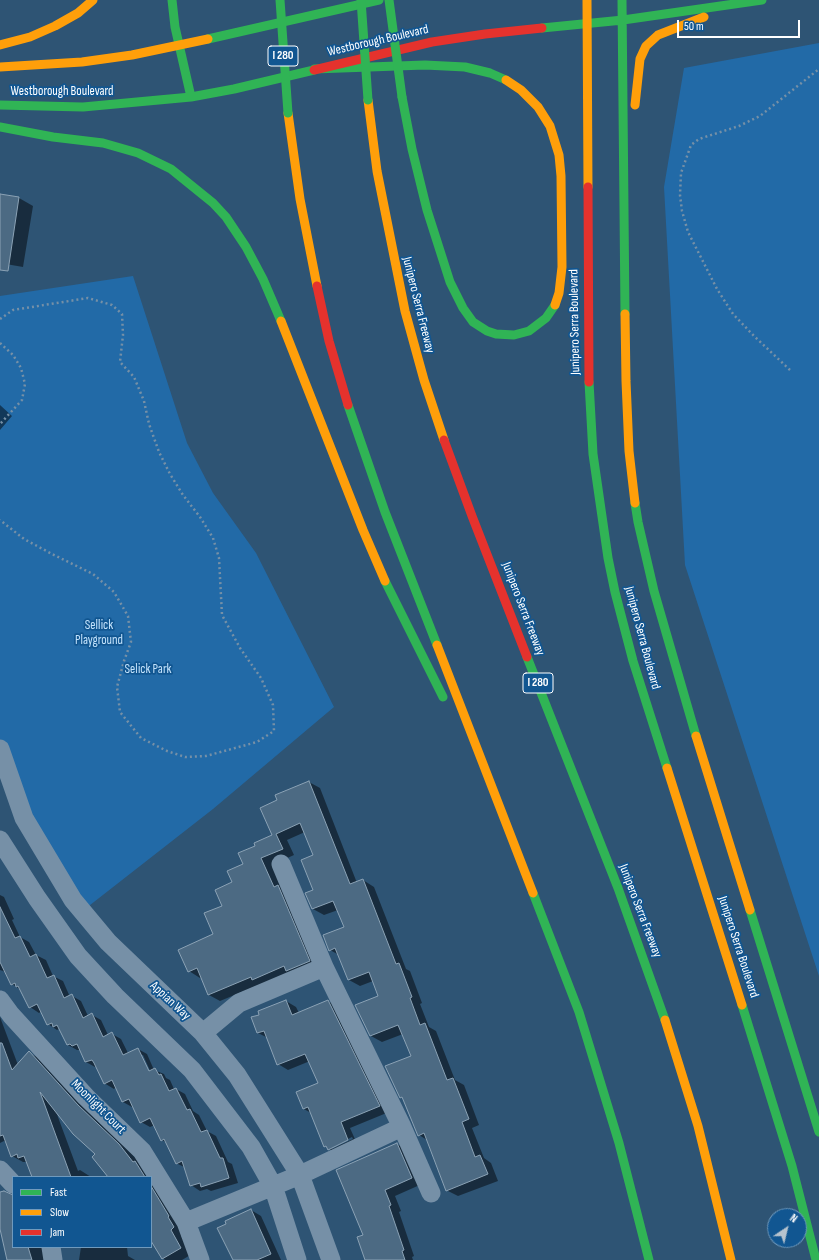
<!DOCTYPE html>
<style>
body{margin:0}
#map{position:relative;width:819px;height:1260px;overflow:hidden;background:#2e5474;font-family:"Sofia Sans Condensed",sans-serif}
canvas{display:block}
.legend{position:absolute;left:12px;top:1176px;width:140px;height:72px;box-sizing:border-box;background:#115691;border:1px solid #709abd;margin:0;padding:5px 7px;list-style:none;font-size:12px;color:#fff}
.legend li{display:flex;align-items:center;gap:8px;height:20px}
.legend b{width:20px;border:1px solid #709abd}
.north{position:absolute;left:767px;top:1208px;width:40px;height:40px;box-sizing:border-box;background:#115691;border:1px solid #709abd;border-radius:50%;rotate:35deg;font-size:11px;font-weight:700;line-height:16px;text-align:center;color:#fff}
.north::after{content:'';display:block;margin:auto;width:14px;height:18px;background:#b6c3ce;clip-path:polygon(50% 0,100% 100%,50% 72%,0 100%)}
.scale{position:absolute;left:677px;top:20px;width:123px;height:18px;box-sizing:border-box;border:2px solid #fff;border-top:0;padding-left:5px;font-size:12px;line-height:14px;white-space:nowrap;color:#fff;-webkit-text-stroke:3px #115691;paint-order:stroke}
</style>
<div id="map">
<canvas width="819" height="1260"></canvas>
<ul class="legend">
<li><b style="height:5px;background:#30b455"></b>Fast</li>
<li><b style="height:5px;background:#ff9f0a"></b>Slow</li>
<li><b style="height:5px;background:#e5322d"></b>Jam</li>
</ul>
<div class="north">N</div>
<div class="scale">50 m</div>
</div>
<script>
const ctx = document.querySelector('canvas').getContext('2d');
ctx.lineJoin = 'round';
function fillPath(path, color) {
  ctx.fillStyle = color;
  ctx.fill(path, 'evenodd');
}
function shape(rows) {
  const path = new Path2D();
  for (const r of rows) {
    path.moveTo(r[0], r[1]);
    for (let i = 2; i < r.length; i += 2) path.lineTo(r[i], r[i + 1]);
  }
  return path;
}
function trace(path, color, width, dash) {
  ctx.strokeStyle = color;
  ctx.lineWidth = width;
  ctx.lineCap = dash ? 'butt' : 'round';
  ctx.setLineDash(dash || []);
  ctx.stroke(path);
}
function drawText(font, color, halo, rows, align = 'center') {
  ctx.font = font + ' "Sofia Sans Condensed",sans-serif';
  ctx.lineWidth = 3.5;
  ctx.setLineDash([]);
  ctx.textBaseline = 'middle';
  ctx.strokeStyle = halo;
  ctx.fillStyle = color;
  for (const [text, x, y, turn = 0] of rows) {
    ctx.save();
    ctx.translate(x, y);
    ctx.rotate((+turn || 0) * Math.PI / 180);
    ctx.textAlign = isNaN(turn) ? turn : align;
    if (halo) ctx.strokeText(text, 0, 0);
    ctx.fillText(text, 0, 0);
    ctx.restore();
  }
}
fillPath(shape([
 [819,43,819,976,685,565,664,187,684,68],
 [133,276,187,443,213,493,256,553,334,707,213,809,76,916,0,777,0,296]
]), '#226aa7');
fillPath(shape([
 [0,195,19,198,33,206,23,267,0,263],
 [0,405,12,416,0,430],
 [309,782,320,788,357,883,363,880,374,887,406,969,410,971,422,1003,420,1004,429,1027,436,1031,455,1080,464,1085,479,1125,472,1128,484,1158,491,1163,498,1181,458,1196,446,1190,427,1140,419,1135,404,1099,401,1097,412,1057,403,1034,382,1042,371,1036,356,1006,379,997,373,981,360,986,349,980,339,955,330,950,345,928,338,910,324,915,313,909,314,856,305,832,287,840,294,855,272,865,320,967,261,984,220,1001,209,995,202,977,200,978,189,971,215,935,223,906,233,883,244,865,256,846,273,836,279,801],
 [0,895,4,897,14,919,12,920,20,937,29,942,36,955,46,960,53,976,63,981,70,997,72,996,81,1001,88,1016,92,1015,101,1020,108,1035,112,1034,121,1039,128,1053,138,1049,147,1054,154,1070,164,1074,166,1078,170,1080,174,1089,176,1089,185,1094,193,1111,199,1115,207,1131,216,1136,228,1162,232,1164,238,1183,211,1191,207,1189,200,1191,191,1185,186,1168,176,1163,167,1143,162,1140,155,1125,150,1127,141,1122,133,1106,132,1107,123,1102,116,1087,114,1089,104,1083,97,1066,95,1067,86,1062,80,1050,77,1050,68,1045,61,1030,59,1029,57,1030,48,1024,42,1011,39,1013,30,1007,21,990,12,984,6,972,0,970],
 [140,1055,143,1055,152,1075,150,1076],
 [286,1001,296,1007,299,1013,328,1001,338,1007,389,1112,350,1128,358,1146,339,1155,325,1146,311,1113,304,1109,298,1093,320,1084,310,1061,288,1070,278,1064,268,1038,258,1033,252,1018],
 [352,1137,353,1139,332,1149,332,1147],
 [0,1017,18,1065,29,1053,41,1059,90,1112,130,1151,141,1165,146,1168,158,1188,156,1189,180,1222,179,1223,185,1234,181,1236,192,1254,182,1260,165,1260,163,1258,151,1239,151,1177,115,1177,108,1165,76,1135,55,1109,78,1171,80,1170,91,1177,36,1177,32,1175,27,1162,23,1162,12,1156,7,1142,4,1141,0,1143],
 [397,1144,407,1150,422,1184,395,1196,401,1211,399,1212,414,1256,412,1257,413,1260,366,1260,365,1236],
 [0,1193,13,1196,13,1247,44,1247,46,1260,10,1260,0,1225],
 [251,1210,261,1216,281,1260,234,1260],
 [81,1247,127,1247,128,1256,135,1260,79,1260]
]), '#0007');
const building = shape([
 [0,194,19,197,8,271,0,270,0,194],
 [309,781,350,884,363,879,396,964,399,963,412,997,410,998,420,1025,425,1023,447,1080,453,1078,469,1119,462,1122,475,1157,480,1155,488,1174,446,1191,424,1133,418,1136,402,1097,400,1098,385,1066,411,1056,398,1025,370,1036,355,1005,378,996,369,972,348,980,335,948,329,951,323,935,344,927,333,901,312,909,305,893,313,890,301,860,313,855,300,823,276,834,283,849,261,858,274,887,278,885,310,961,286,971,284,966,252,980,251,977,208,995,197,968,188,972,178,950,213,934,204,913,222,906,215,890,232,882,227,871,243,864,238,853,255,846,254,843,272,835,260,808,277,800,275,795,309,781],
 [0,907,15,938,20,936,30,957,36,954,47,978,54,975,64,998,72,994,83,1018,92,1013,103,1037,112,1032,123,1055,138,1048,149,1071,155,1068,159,1075,161,1074,169,1091,176,1088,187,1110,190,1109,201,1132,207,1130,220,1158,223,1158,229,1178,201,1187,200,1183,190,1186,182,1161,176,1164,164,1139,161,1141,150,1118,140,1123,129,1099,122,1102,112,1080,104,1084,94,1063,92,1060,85,1062,77,1044,72,1046,70,1044,67,1045,57,1025,53,1027,52,1023,47,1025,37,1004,29,1008,18,986,16,987,15,983,11,985,0,962,0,907],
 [286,1000,292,1015,328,1000,380,1106,341,1122,348,1140,328,1150,326,1146,324,1147,308,1107,303,1109,296,1092,318,1083,305,1054,277,1065,264,1031,257,1033,251,1017,259,1015,258,1011,286,1000],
 [0,1043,2,1043,12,1070,29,1051,78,1105,119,1144,133,1162,135,1161,145,1177,108,1177,92,1157,95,1154,73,1134,40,1092,71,1177,32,1177,24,1156,18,1158,17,1154,11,1157,3,1135,0,1136,0,1043],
 [397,1143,412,1178,385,1190,391,1205,389,1206,404,1250,402,1251,405,1260,365,1260,357,1237,363,1235,336,1170,397,1143],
 [151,1186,169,1216,168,1217,174,1227,171,1230,181,1248,162,1259,151,1241,151,1186],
 [4,1191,13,1195,13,1247,28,1247,32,1260,7,1260,0,1229,0,1192,4,1191],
 [251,1209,271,1254,257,1260,233,1260,217,1228,226,1224,225,1221,251,1209]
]);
fillPath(building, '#4c6a83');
trace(building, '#8ba2b5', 1);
trace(shape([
 [0,319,13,310,88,298,112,305,122,314,123,335,120,362,134,377,144,401,149,424,159,452,170,474,183,495,200,517,213,538,219,558,222,615,240,648,261,678,273,705,274,731,257,742,206,756,185,757,167,751,141,738,120,712,117,687,124,661,131,642,128,616,114,592,93,574,52,554,24,539,0,520],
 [0,343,13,355,21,368,25,384,22,400,0,424],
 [790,370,754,336,733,314,717,289,688,232,682,211,680,195,681,173,691,145,699,139,739,126,760,116,819,69]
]), '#7690a7', 2.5, [2, 3]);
trace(shape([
 [0,749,24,818,73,900,108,942,203,1033,237,1075,300,1175,331,1260],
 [0,840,37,898,78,956,115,996,192,1070,251,1147,273,1186,297,1260],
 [281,864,324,967,402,1127,431,1193],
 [0,1000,11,1015,86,1097,142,1151,186,1222,200,1260],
 [203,1033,239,1003,324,967],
 [0,1170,13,1184],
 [186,1222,300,1175,402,1127],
 [51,1247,53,1260]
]), '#7690a7', 19);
trace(shape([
 [172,0,175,27,191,97],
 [622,0,625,314],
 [542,28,623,20,762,0],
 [208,39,379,0],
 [314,69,425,65,465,67,490,73,506,80],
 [402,97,412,149,427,210,450,282,463,308,473,322,487,331,496,334,514,335,529,331,546,318,555,305],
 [0,105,83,107,191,97,234,89,314,70],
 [0,127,53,137,103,143,138,153,171,169,213,203,226,217,246,247,263,279,281,321],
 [589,382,593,454,608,558,615,592,633,661,667,768],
 [348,405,385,512,437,645],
 [635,503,638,522,654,591,696,736],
 [385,581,443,697],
 [527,657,618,888,665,1020],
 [533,893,579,1012,619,1143,649,1260],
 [750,910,819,1132],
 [742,1005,792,1166,816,1260]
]), '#30b455', 9);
trace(shape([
 [587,0,588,187],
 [0,45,30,37,55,26,78,13,93,0],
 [0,67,82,62,132,55,208,39],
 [506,80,521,90,538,107,550,126,559,155,561,176,562,267,559,293,555,305],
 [368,100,377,171,405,311,424,380,444,440],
 [635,105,640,59,646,46,658,35,704,17],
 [288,113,300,199,317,286],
 [625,314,626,381,629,451,635,503],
 [281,321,363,530,385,581],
 [437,645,533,893],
 [696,736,750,910],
 [667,768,742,1005],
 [665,1020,698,1126,731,1260]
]), '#ff9f0a', 9);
trace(shape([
 [314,70,432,42,485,34,542,28],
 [588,187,589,382],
 [317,286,329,341,348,405],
 [444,440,472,516,527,657]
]), '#e5322d', 9);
trace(shape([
 [280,0,288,113],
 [361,0,368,100],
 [389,0,402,97]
]), '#30b455', 9);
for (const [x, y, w] of [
 [283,56,30],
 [538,683,30]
]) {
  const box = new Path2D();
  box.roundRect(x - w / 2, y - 10, w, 20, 3);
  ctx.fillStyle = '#115691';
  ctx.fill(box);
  trace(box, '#fff', 1);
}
drawText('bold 12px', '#fff', null, [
 ["I 280",283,56],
 ["I 280",538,683]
]);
drawText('13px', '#fff', '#115691', [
 ["Westborough Boulevard",378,41,-13],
 ["Westborough Boulevard",62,92],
 ["Junipero Serra Freeway",418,305,76],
 ["Junipero Serra Boulevard",575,322,-91],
 ["Junipero Serra Freeway",523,609,69],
 ["Junipero Serra Boulevard",642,638,75],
 ["Junipero Serra Freeway",640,911,69],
 ["Junipero Serra Boulevard",738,947,72],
 ["Appian Way",170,1001,43],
 ["Moonlight Court",98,1107,45]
]);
drawText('13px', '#c5e4fd', '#115691', [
 ["Sellick",99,626],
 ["Playground",99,641],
 ["Selick Park",148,670]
]);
</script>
